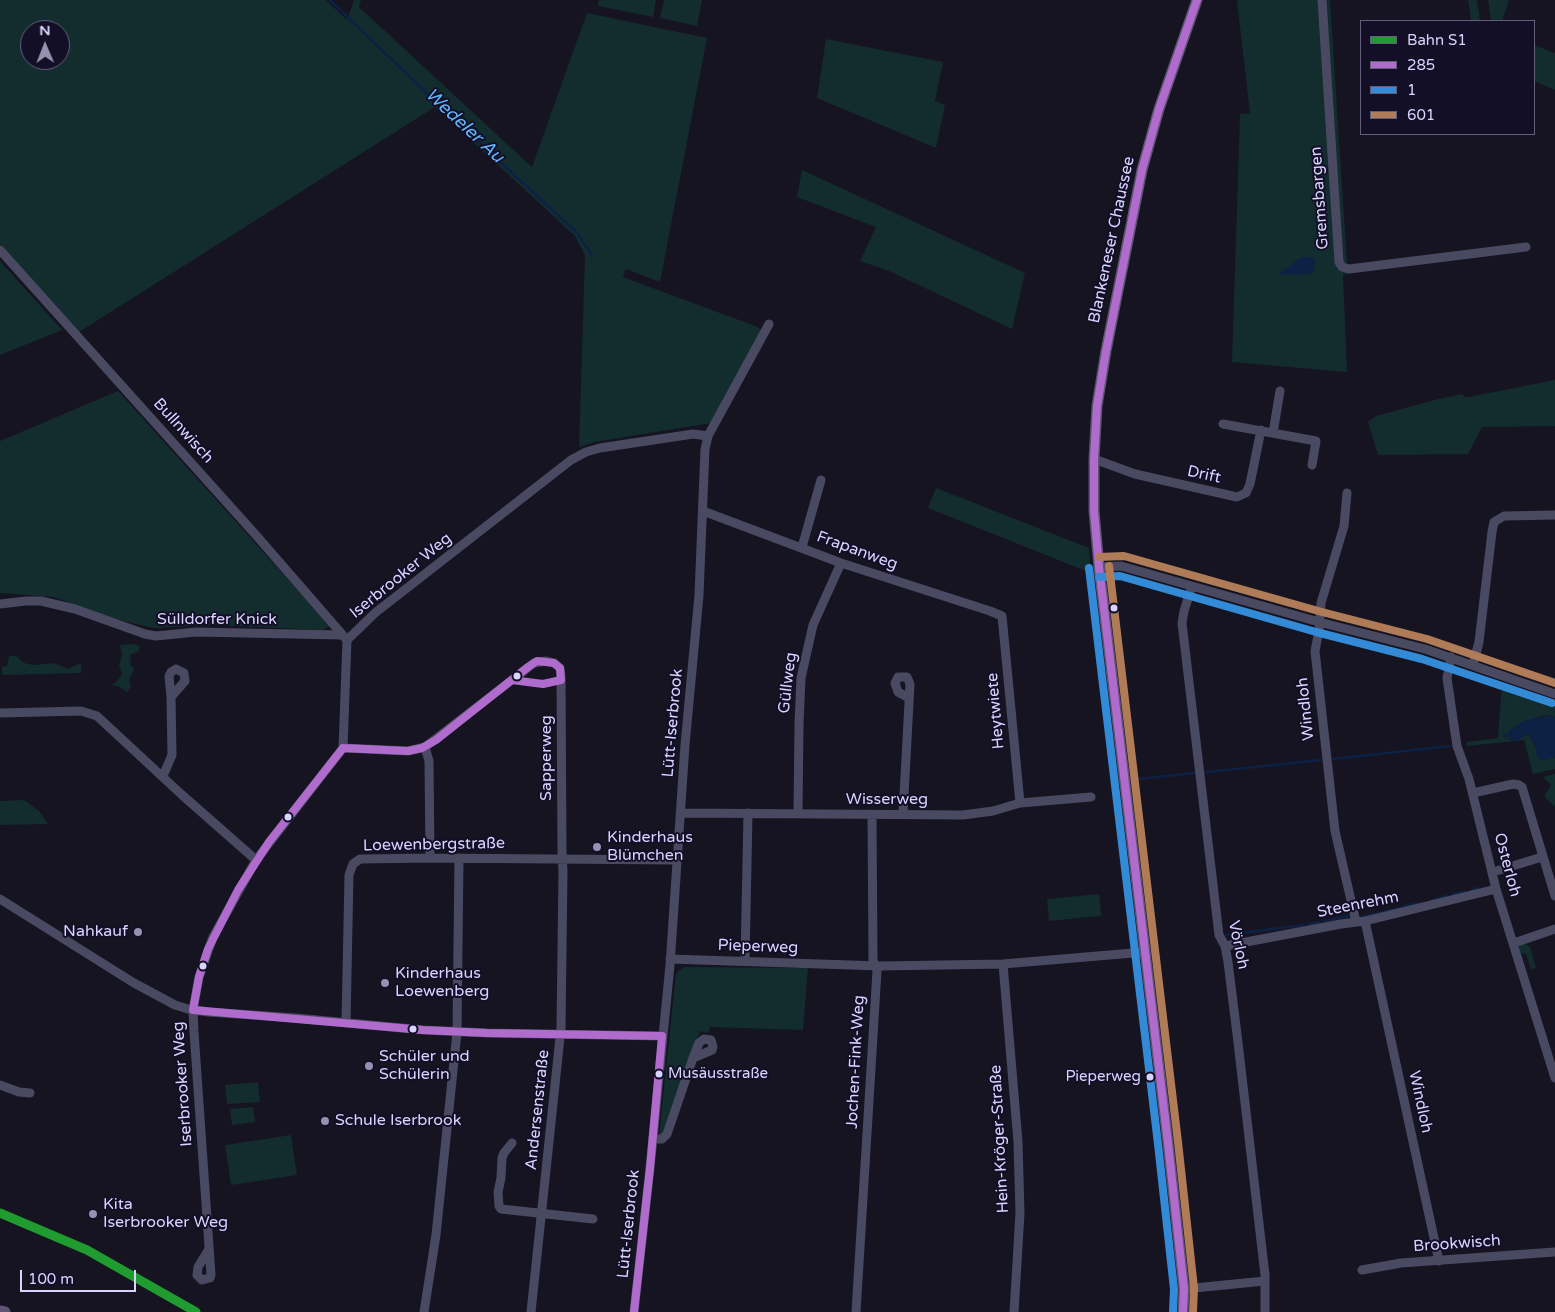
<!DOCTYPE html>
<meta charset="utf-8">
<style>
body{margin:0}
#map{position:relative;width:1555px;height:1312px;overflow:hidden;background:#161421;font-family:"Varela Round",sans-serif}
canvas{display:block}
.legend{position:absolute;left:1360px;top:20px;width:175px;height:115px;box-sizing:border-box;background:#130f26;border:1px solid #625e7d;margin:0;padding:6px 9px;list-style:none;font-size:15px;color:#d9d4ff}
.legend li{display:flex;align-items:center;gap:10px;height:25px}
.legend b{width:25px;border:1px solid #625e7d}
.north{position:absolute;left:20px;top:20px;width:50px;height:50px;box-sizing:border-box;background:#130f26;border:1px solid #625e7d;border-radius:50%;rotate:359deg;font-size:14px;font-weight:700;line-height:20px;text-align:center;color:#d9d4ff}
.north::after{content:'';display:block;margin:auto;width:18px;height:22px;background:#9591b1;clip-path:polygon(50% 0,100% 100%,50% 72%,0 100%)}
.scale{position:absolute;left:20px;top:1270px;width:116px;height:22px;box-sizing:border-box;border:2px solid #d9d4ff;border-top:0;padding-left:6px;font-size:15px;line-height:18px;white-space:nowrap;color:#d9d4ff;-webkit-text-stroke:4px #130f26;paint-order:stroke}
</style>
<div id="map">
<canvas width="1555" height="1312"></canvas>
<ul class="legend">
<li><b style="height:6px;background:#1f9b30"></b>Bahn S1</li>
<li><b style="height:6px;background:#b06ccc"></b>285</li>
<li><b style="height:6px;background:#338bd7"></b>1</li>
<li><b style="height:6px;background:#b07c57"></b>601</li>
</ul>
<div class="north">N</div>
<div class="scale">100 m</div>
</div>
<script>
const ctx = document.querySelector('canvas').getContext('2d');
ctx.lineJoin = 'round';
function fillPath(path, color) {
  ctx.fillStyle = color;
  ctx.fill(path, 'evenodd');
}
function shape(rows) {
  const path = new Path2D();
  for (const r of rows) {
    path.moveTo(r[0], r[1]);
    for (let i = 2; i < r.length; i += 2) path.lineTo(r[i], r[i + 1]);
  }
  return path;
}
function trace(path, color, width, dash) {
  ctx.strokeStyle = color;
  ctx.lineWidth = width;
  ctx.lineCap = dash ? 'butt' : 'round';
  ctx.setLineDash(dash || []);
  ctx.stroke(path);
}
function drawText(font, color, halo, rows, align = 'center') {
  ctx.font = font + ' "Varela Round",sans-serif';
  ctx.lineWidth = 4;
  ctx.setLineDash([]);
  ctx.textBaseline = 'middle';
  ctx.strokeStyle = halo;
  ctx.fillStyle = color;
  for (const [text, x, y, turn = 0] of rows) {
    ctx.save();
    ctx.translate(x, y);
    ctx.rotate((+turn || 0) * Math.PI / 180);
    ctx.textAlign = isNaN(turn) ? turn : align;
    if (halo) ctx.strokeText(text, 0, 0);
    ctx.fillText(text, 0, 0);
    ctx.restore();
  }
}
fillPath(shape([
 [0,0,326,0,347,20,354,0,361,0,359,7,532,167,587,13,707,38,660,282,626,269,623,277,758,327,762,333,711,423,594,442,579,447,585,255,575,236,435,107,79,332,0,244],
 [30,30,60,30,60,60,30,60],
 [599,0,656,0,653,17,598,6],
 [664,0,702,0,697,26,660,18],
 [1237,0,1330,0,1347,264,1347,274,1343,275,1347,372,1232,362,1240,114,1250,113],
 [1468,0,1477,0,1480,21,1471,21],
 [1488,0,1509,0,1502,21,1491,21],
 [826,39,943,62,935,101,945,105,936,148,817,98],
 [1534,45,1555,53,1555,90,1534,81],
 [802,170,1025,273,1012,329,889,271,860,261,876,227,797,197],
 [0,261,62,330,0,355],
 [1555,380,1555,426,1482,427,1468,454,1378,455,1368,422,1376,416,1438,399,1463,394,1464,397,1469,397],
 [118,391,330,626,323,630,214,625,153,628,106,617,54,597,0,593,0,441],
 [936,488,1089,548,1091,573,928,508],
 [131,644,138,645,140,647,139,651,130,655,131,666,134,669,129,680,131,687,127,692,118,686,112,685,118,680,122,673,119,665,122,655,120,645],
 [9,656,16,656,24,663,33,665,54,663,68,669,81,663,81,673,2,675,2,667,7,666],
 [1502,683,1542,698,1555,701,1555,717,1547,715,1525,721,1511,729,1509,737,1519,740,1524,735,1529,735,1536,747,1536,753,1543,760,1555,757,1555,769,1533,774,1524,740,1467,746,1466,742,1498,738],
 [1555,774,1555,807,1544,796,1551,785,1543,777],
 [24,800,40,812,48,824,0,825,0,801],
 [1099,894,1101,916,1049,921,1047,899],
 [1523,942,1530,947,1536,968,1531,969,1526,954,1520,953,1519,947],
 [684,967,808,968,803,1030,710,1027,708,1033,700,1031,664,1131,659,1135,676,974,678,971],
 [258,1082,260,1102,227,1104,225,1085],
 [253,1107,255,1122,232,1125,230,1109],
 [291,1135,297,1175,231,1185,225,1145]
]), '#132c2d');
fillPath(shape([
 [1302,257,1313,257,1315,262,1313,273,1300,275,1278,274],
 [1551,715,1555,717,1555,757,1543,760,1539,759,1536,753,1536,747,1534,742,1529,735,1526,734,1519,740,1509,740,1509,737,1511,729,1524,721]
]), '#0d2144');
trace(shape([
 [330,0,441,107,577,233,592,255],
 [1504,736,1510,734],
 [1333,759,1450,746],
 [1207,772,1321,760],
 [1139,779,1194,773],
 [1472,890,1478,888],
 [1453,894,1465,892],
 [1432,900,1447,896],
 [1405,906,1421,903],
 [1362,917,1400,908],
 [1325,921,1348,916],
 [1309,924,1320,922],
 [1226,935,1304,925]
]), '#0d2144', 2.5);
trace(shape([
 [1322,0,1339,262,1342,267,1349,269,1526,247],
 [0,250,255,534,347,640],
 [1223,424,1316,441,1312,465],
 [1273,433,1280,391],
 [1094,459,1135,474,1237,497,1246,493,1250,484,1261,430],
 [1347,493,1344,526,1321,603,1319,630,1315,651,1335,831,1356,922],
 [703,511,841,563,990,611,1002,616,1020,803],
 [802,547,821,480],
 [1099,567,1121,566,1319,622,1425,649,1555,694],
 [1192,586,1184,611,1182,623,1219,935,1225,946,1228,962,1237,1034,1265,1275,1265,1312],
 [0,604,26,601,41,601,75,609,145,634,156,636,196,632,342,635],
 [1451,657,1447,678,1457,746,1469,779,1496,889,1555,1078],
 [1473,665,1479,642,1492,532,1494,522,1504,516,1555,515],
 [176,669,184,673,185,681,171,697,169,676,171,672,176,669],
 [0,713,81,711,97,716,181,794,256,860],
 [425,747,429,761,430,858],
 [343,748,408,751,425,747,534,663,546,661,554,663,560,668,561,676,562,851,563,871,561,1028,531,1312],
 [163,776,172,755,171,697],
 [1473,793,1513,784,1519,785,1522,787,1555,896],
 [680,813,963,815,993,811,1020,803,1091,797],
 [798,814,799,724,801,678,813,625,841,563],
 [903,814,910,684,907,677,898,677,895,683,898,692,909,698],
 [1493,872,1542,857],
 [0,899,134,983,175,1005,188,1009,208,1012,296,1018,423,1030,487,1033,662,1036],
 [1365,921,1439,1261],
 [1514,943,1555,929],
 [1225,946,1341,924,1365,921,1496,889],
 [670,959,880,966,1003,964,1145,952],
 [745,961,748,813],
 [1003,964,1018,1142,1020,1213,1014,1312],
 [346,1023,349,875,353,864,360,859,430,858,676,860],
 [0,1085,19,1092,30,1093],
 [653,1139,662,1139,667,1134,693,1058,699,1043,704,1039,711,1040,713,1047,712,1050,693,1058],
 [512,1143,504,1153,502,1158,501,1178,498,1192,499,1206,501,1209,593,1219],
 [209,1249,198,1267,197,1275,202,1280,210,1278,211,1275,194,1032,193,1010,199,977,213,937,256,860,343,748,347,640,375,613,571,460,586,452,600,448,693,434,708,436],
 [1362,1270,1401,1263,1555,1252],
 [1184,1289,1265,1281],
 [424,1312,436,1235,457,1032,459,858],
 [634,1312,650,1168,670,965,685,745,699,595,705,449,708,436,769,324],
 [856,1312,877,971,873,960,872,815]
]), '#4a4962', 9);
trace(shape([
 [0,1311,5,1312],
 [1183,1312,1184,1289,1168,1143,1099,567,1094,511,1094,459,1097,406,1106,351,1142,170,1159,109,1197,0]
]), '#5e5373', 11);
trace(shape([
 [343,748,408,751,422,748,436,740,528,667,537,661,554,663,560,668,561,680,543,684,512,680],
 [193,1010,423,1030,487,1033,662,1036],
 [193,1010,199,977,208,949,238,890,269,842,343,748],
 [634,1312,650,1168,662,1036],
 [1183,1312,1184,1289,1168,1143,1099,567,1094,511,1094,459,1097,406,1106,351,1142,170,1159,109,1197,0]
]), '#b06ccc', 8);
trace(shape([
 [1089,568,1158,1144,1174,1289,1173,1312],
 [1099,577,1120,576,1316,632,1422,659,1552,703]
]), '#338bd7', 8);
trace(shape([
 [1099,557,1124,556,1322,612,1427,639,1555,683],
 [1109,566,1178,1142,1194,1288,1193,1312]
]), '#b07c57', 8);
trace(shape([
 [0,1213,87,1250,196,1312]
]), '#1f9b30', 9);
for (const [x, y, r, color] of [
 [1114,608,4.5,"#d9d4ff"],
 [517,676,4.5,"#d9d4ff"],
 [288,817,4.5,"#d9d4ff"],
 [597,847,5,"#9591b1"],
 [138,932,5,"#9591b1"],
 [203,966,4.5,"#d9d4ff"],
 [385,983,5,"#9591b1"],
 [413,1029,4.5,"#d9d4ff"],
 [369,1066,5,"#9591b1"],
 [659,1074,4.5,"#d9d4ff"],
 [1150,1077,4.5,"#d9d4ff"],
 [325,1121,5,"#9591b1"],
 [93,1214,5,"#9591b1"]
]) {
  const dot = new Path2D();
  dot.arc(x, y, r, 0, 2 * Math.PI);
  ctx.fillStyle = color;
  ctx.fill(dot);
  trace(dot, '#130f26', 2);
}
drawText('15px', '#d9d4ff', '#130f26', [
 ["Musäusstraße",668,1074],
 ["Pieperweg",1141,1077,"right"]
], 'left');
drawText('16px', '#d9d4ff', '#130f26', [
 ["Gremsbargen",1320,198,-94],
 ["Blankeneser Chaussee",1112,240,-78],
 ["Bullnwisch",183,431,48],
 ["Drift",1204,475,12],
 ["Frapanweg",857,551,20],
 ["Iserbrooker Weg",401,576,-39],
 ["Sülldorfer Knick",217,620],
 ["Güllweg",788,683,-83],
 ["Windloh",1306,709,-96],
 ["Heytwiete",996,711,-95],
 ["Lütt-Iserbrook",673,723,-85],
 ["Sapperweg",547,758,-90],
 ["Wisserweg",887,800],
 ["Loewenbergstraße",434,845,-1],
 ["Osterloh",1507,865,75],
 ["Steenrehm",1358,905,-11],
 ["Vörloh",1238,945,78],
 ["Pieperweg",758,947,2],
 ["Jochen-Fink-Weg",856,1062,-87],
 ["Iserbrooker Weg",183,1084,-94],
 ["Windloh",1420,1102,78],
 ["Andersenstraße",538,1110,-84],
 ["Hein-Kröger-Straße",1000,1139,-93],
 ["Lütt-Iserbrook",629,1224,-84],
 ["Brookwisch",1457,1244,-4]
]);
drawText('16px', '#d9d4ff', '#130f26', [
 ["Kinderhaus",607,838],
 ["Blümchen",607,856],
 ["Nahkauf",128,932,"right"],
 ["Kinderhaus",395,974],
 ["Loewenberg",395,992],
 ["Schüler und",379,1057],
 ["Schülerin",379,1075],
 ["Schule Iserbrook",335,1121],
 ["Kita",103,1205],
 ["Iserbrooker Weg",103,1223]
], 'left');
drawText('italic 18px', '#62b6ff', '#130f26', [
 ["Wedeler Au",464,126,43]
]);
</script>
